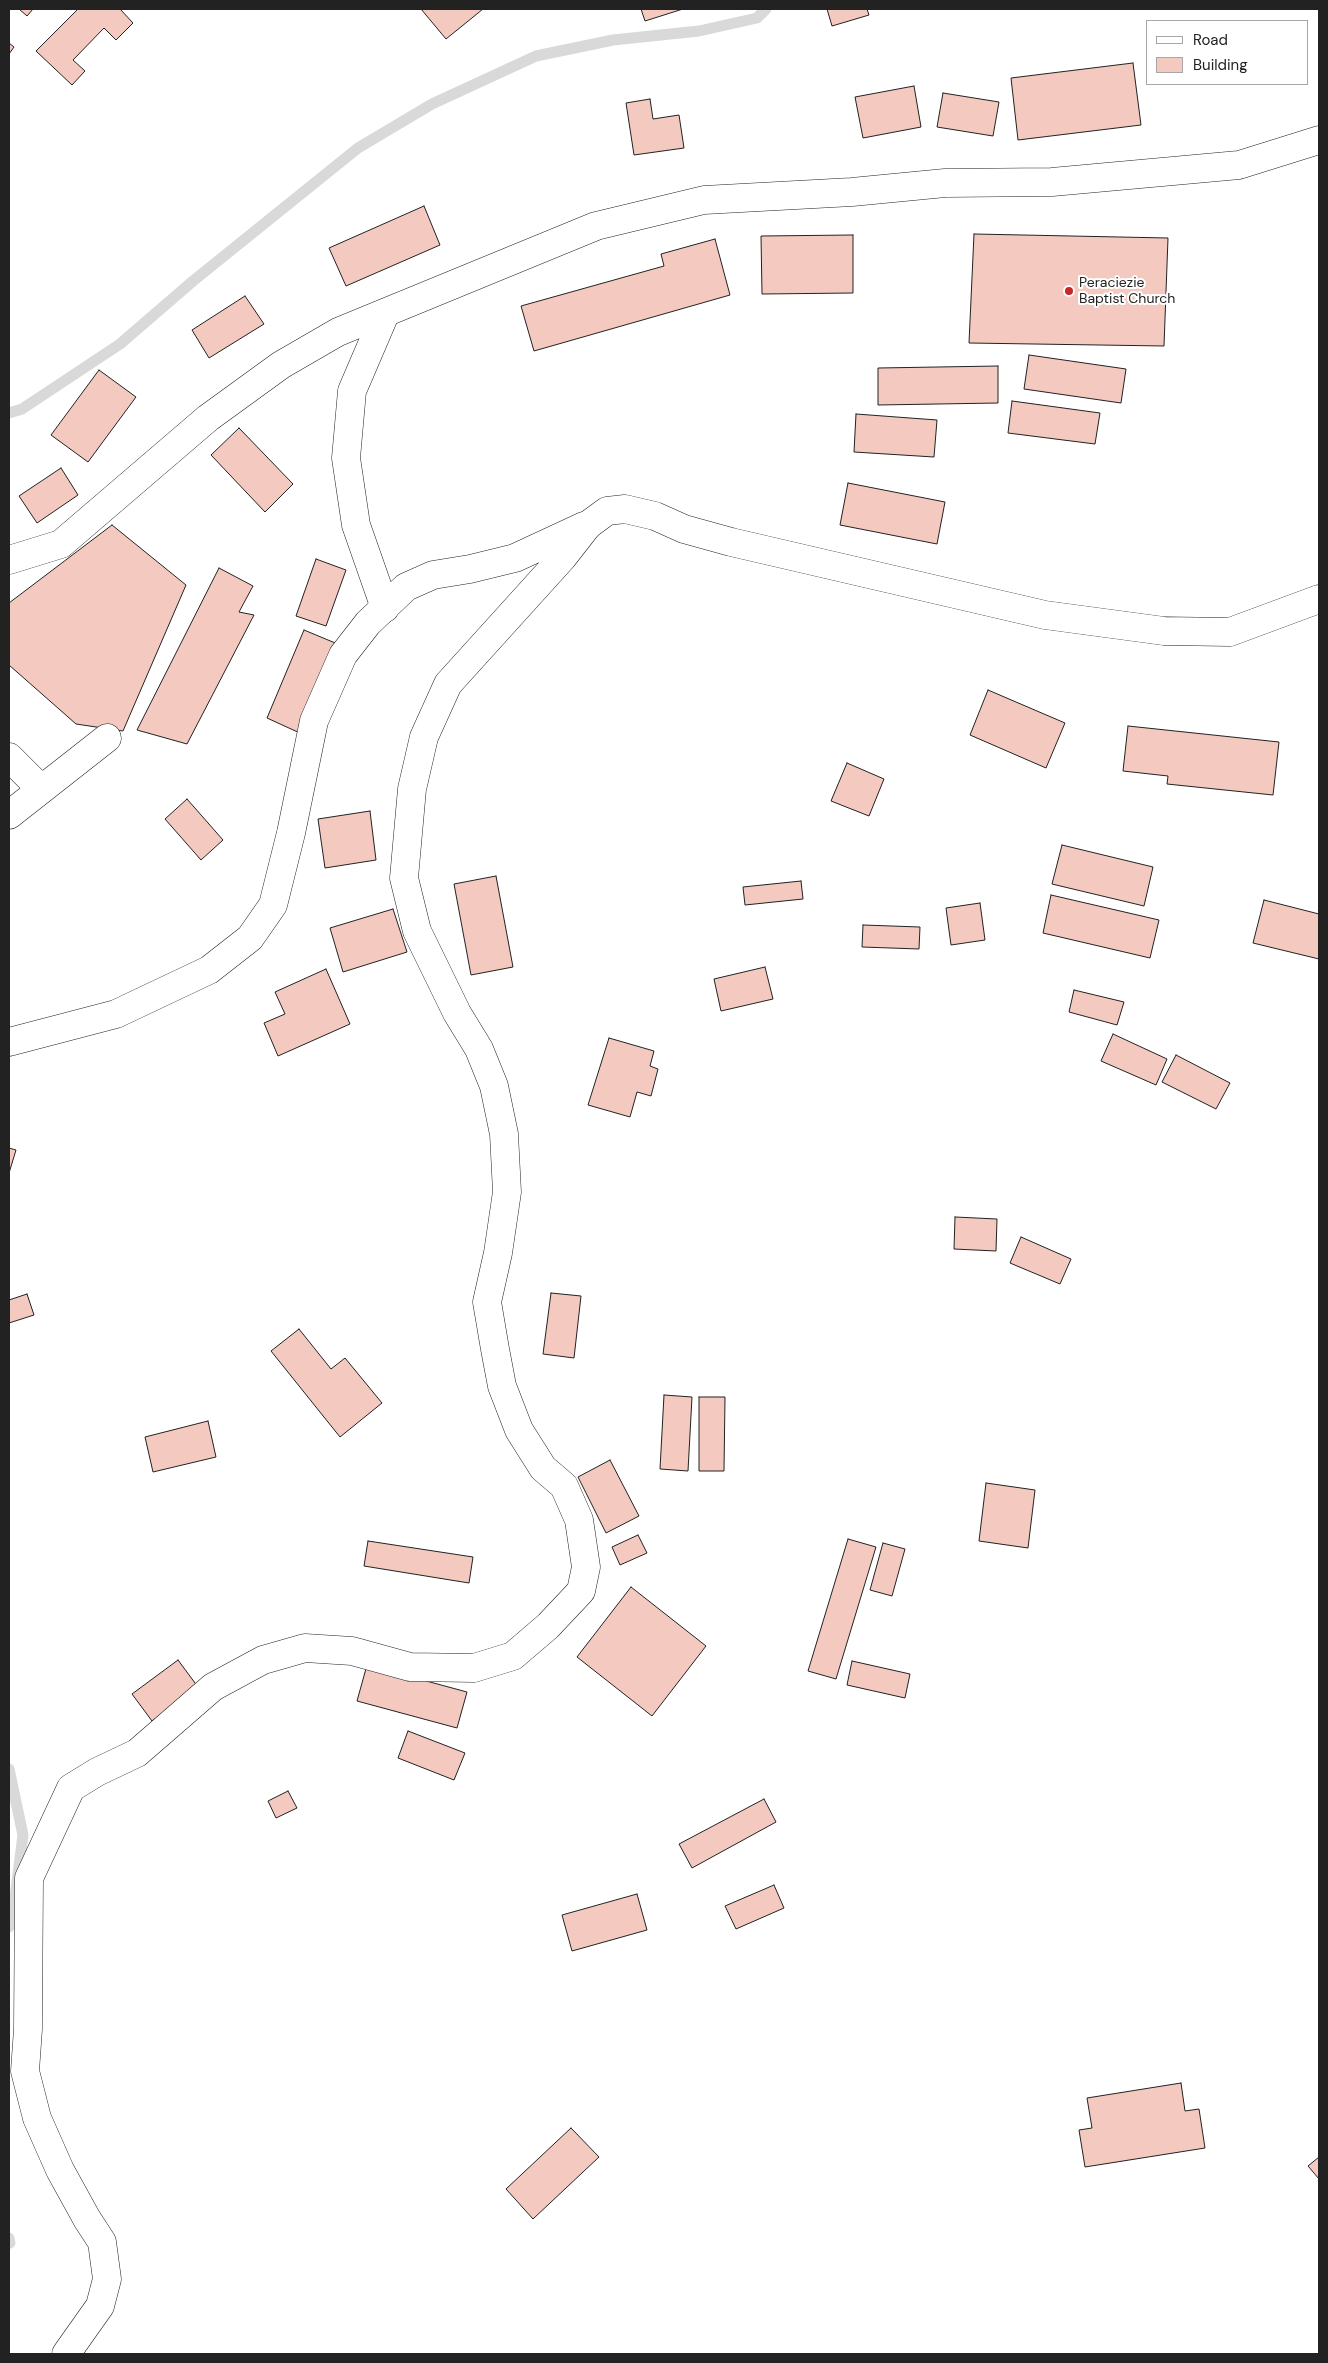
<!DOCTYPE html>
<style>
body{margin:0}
#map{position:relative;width:1328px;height:2363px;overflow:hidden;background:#fff;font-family:"DM Sans",sans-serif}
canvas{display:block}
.frame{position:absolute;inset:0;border:10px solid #222;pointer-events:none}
.legend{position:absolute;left:1146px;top:20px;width:162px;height:65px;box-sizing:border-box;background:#fff;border:1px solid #a7a7a7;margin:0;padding:6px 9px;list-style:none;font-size:15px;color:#222}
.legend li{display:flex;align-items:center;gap:10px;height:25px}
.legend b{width:25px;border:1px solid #a7a7a7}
</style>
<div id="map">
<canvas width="1328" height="2363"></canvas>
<div class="frame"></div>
<ul class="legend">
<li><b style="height:6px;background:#fff"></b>Road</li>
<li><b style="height:14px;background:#f3c9c0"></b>Building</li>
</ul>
</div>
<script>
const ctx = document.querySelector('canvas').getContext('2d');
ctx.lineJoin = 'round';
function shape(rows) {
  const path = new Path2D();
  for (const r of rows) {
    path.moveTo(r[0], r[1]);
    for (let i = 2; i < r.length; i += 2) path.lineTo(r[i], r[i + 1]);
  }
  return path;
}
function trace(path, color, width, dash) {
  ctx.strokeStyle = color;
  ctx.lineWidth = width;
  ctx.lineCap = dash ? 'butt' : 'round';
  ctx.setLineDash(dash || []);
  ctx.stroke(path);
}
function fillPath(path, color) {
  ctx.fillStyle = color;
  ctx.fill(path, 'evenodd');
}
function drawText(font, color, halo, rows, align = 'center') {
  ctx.font = font + ' "DM Sans",sans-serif';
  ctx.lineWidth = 4;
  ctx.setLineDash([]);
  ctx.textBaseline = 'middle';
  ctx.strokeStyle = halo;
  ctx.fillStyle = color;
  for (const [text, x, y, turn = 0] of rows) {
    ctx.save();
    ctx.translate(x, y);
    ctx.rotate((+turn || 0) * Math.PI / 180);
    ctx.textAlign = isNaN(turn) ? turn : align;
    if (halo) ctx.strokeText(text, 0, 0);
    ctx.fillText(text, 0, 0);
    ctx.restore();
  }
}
trace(shape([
 [9,413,22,409,120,344,193,281,358,148,432,104,536,56,613,40,699,31,757,18,766,9],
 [9,1769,23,1835,12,1921,9,1927],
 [9,2238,10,2243]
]), '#d9d9d9', 11);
const building = shape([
 [19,9,33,9,27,16,19,9],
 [78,9,120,9,133,23,116,40,104,28,73,60,85,71,72,85,36,51,78,9],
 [421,9,483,9,446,39,421,9],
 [641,9,683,9,645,21,641,9],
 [827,9,867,9,869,15,832,26,827,9],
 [9,43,14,47,9,54,9,43],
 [1133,63,1141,125,1018,140,1011,78,1133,63],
 [914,86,921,127,863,138,855,97,914,86],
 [943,93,999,102,993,136,937,127,943,93],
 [650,99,653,119,679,115,684,148,634,155,626,103,650,99],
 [424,206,440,245,346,286,329,248,424,206],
 [974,234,1168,238,1164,346,969,343,974,234],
 [853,235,853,293,762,294,761,236,853,235],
 [715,239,730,295,534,351,521,306,664,266,661,254,715,239],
 [245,296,264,324,209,358,192,330,245,296],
 [1029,355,1126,369,1121,403,1024,389,1029,355],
 [998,366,998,403,878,405,878,368,998,366],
 [99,370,136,397,88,462,51,435,99,370],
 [1012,401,1100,413,1095,444,1008,433,1012,401],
 [856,414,937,420,934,457,854,452,856,414],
 [239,428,293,484,265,512,211,455,239,428],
 [61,468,78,495,37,523,19,496,61,468],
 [848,483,945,502,937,544,840,525,848,483],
 [112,525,186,585,123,731,76,724,9,665,9,603,112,525],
 [316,559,346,570,326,626,296,616,316,559],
 [219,568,253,586,239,612,254,615,187,744,137,730,219,568],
 [304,630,340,645,302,734,267,718,304,630],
 [988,690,1065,723,1046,768,970,735,988,690],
 [1128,726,1279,742,1273,795,1167,784,1168,776,1123,771,1128,726],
 [847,763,884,779,869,816,831,801,847,763],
 [187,799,223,840,201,860,165,819,187,799],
 [370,811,376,860,325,868,318,819,370,811],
 [1062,845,1153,867,1144,906,1052,884,1062,845],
 [496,876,513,967,471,975,454,884,496,876],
 [801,881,803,899,745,905,743,887,801,881],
 [1051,895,1159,920,1150,958,1043,933,1051,895],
 [1264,900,1319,914,1319,959,1253,943,1264,900],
 [980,903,985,940,951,945,946,908,980,903],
 [393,909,407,952,343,972,330,928,393,909],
 [863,925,920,927,919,949,862,947,863,925],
 [765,967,773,999,721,1011,714,979,765,967],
 [326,969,350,1024,278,1056,264,1023,285,1014,275,992,326,969],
 [1074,990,1124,1002,1117,1025,1069,1012,1074,990],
 [1113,1034,1167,1059,1156,1085,1101,1061,1113,1034],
 [609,1038,654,1051,650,1066,658,1069,651,1096,637,1092,630,1117,588,1105,609,1038],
 [1176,1055,1230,1083,1216,1109,1162,1082,1176,1055],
 [9,1148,16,1150,9,1173,9,1148],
 [955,1217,997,1219,996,1251,954,1249,955,1217],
 [1021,1237,1071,1259,1060,1284,1010,1263,1021,1237],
 [551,1293,581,1296,574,1358,543,1354,551,1293],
 [27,1294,34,1315,9,1323,9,1300,27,1294],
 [299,1329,331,1369,345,1358,382,1403,340,1437,271,1351,299,1329],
 [664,1395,692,1397,688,1471,660,1469,664,1395],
 [699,1397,725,1397,724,1471,699,1471,699,1397],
 [208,1421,216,1457,153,1472,145,1437,208,1421],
 [610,1460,639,1516,606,1533,578,1477,610,1460],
 [986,1483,1035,1490,1028,1548,979,1541,986,1483],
 [638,1535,647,1553,620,1565,612,1547,638,1535],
 [848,1539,876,1547,836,1679,808,1671,848,1539],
 [368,1541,473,1557,469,1583,364,1566,368,1541],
 [883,1543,905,1549,892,1596,870,1590,883,1543],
 [631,1587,706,1646,652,1716,577,1657,631,1587],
 [178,1660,198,1687,152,1721,132,1694,178,1660],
 [852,1661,910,1674,905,1698,847,1685,852,1661],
 [367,1665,467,1692,457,1728,357,1701,367,1665],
 [408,1731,465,1753,454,1780,398,1758,408,1731],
 [288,1791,297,1808,276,1818,268,1801,288,1791],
 [764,1799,776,1822,692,1868,679,1844,764,1799],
 [774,1885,784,1908,736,1929,725,1906,774,1885],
 [637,1894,647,1930,572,1951,562,1915,637,1894],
 [1181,2083,1185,2111,1199,2109,1205,2148,1085,2167,1079,2130,1092,2128,1087,2098,1181,2083],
 [571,2128,599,2157,533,2219,506,2189,571,2128],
 [1319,2157,1319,2179,1308,2166,1319,2157]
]);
fillPath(building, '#f3c9c0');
trace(building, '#222', 1);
const minor = shape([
 [385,608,356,525,346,458,352,391,385,314],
 [9,757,41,789],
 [9,815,107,738]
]);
const tertiary = shape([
 [9,1042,116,1014,209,970,250,938,273,905,291,833,314,721,343,655,368,623,406,587,433,575,470,569,515,558,584,526],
 [66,2354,100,2306,107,2279,102,2242,87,2219,60,2170,37,2118,25,2071,28,2029,29,1878,71,1788,97,1772,137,1753,213,1687,263,1660,305,1648,352,1651,410,1667,474,1668,513,1656,548,1626,581,1591,586,1567,579,1520,564,1486,543,1468,519,1430,502,1386,495,1349,487,1302,498,1253,507,1192,504,1134,494,1086,479,1049,457,1013,417,931,404,878,412,789,424,737,448,684,563,557,588,525]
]);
const secondary = shape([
 [588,525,607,511,625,509,655,516,684,529,731,542,1045,615,1164,631,1230,632,1319,599]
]);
const trunk = shape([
 [9,560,61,544,208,418,281,365,338,332,596,226,704,200,852,192,945,183,1052,182,1239,165,1319,140]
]);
trace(minor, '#222', 29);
trace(tertiary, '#222', 29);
trace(secondary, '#222', 29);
trace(trunk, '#222', 29);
trace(minor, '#fff', 28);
trace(tertiary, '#fff', 28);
trace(secondary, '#fff', 28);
trace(trunk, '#fff', 28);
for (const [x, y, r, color] of [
 [1069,291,5,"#c62828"]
]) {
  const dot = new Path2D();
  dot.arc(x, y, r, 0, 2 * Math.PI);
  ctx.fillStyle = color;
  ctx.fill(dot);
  trace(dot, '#fff', 2);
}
drawText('14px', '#222', '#fff', [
 ["Peraciezie",1079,283],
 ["Baptist Church",1079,299]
], 'left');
</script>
